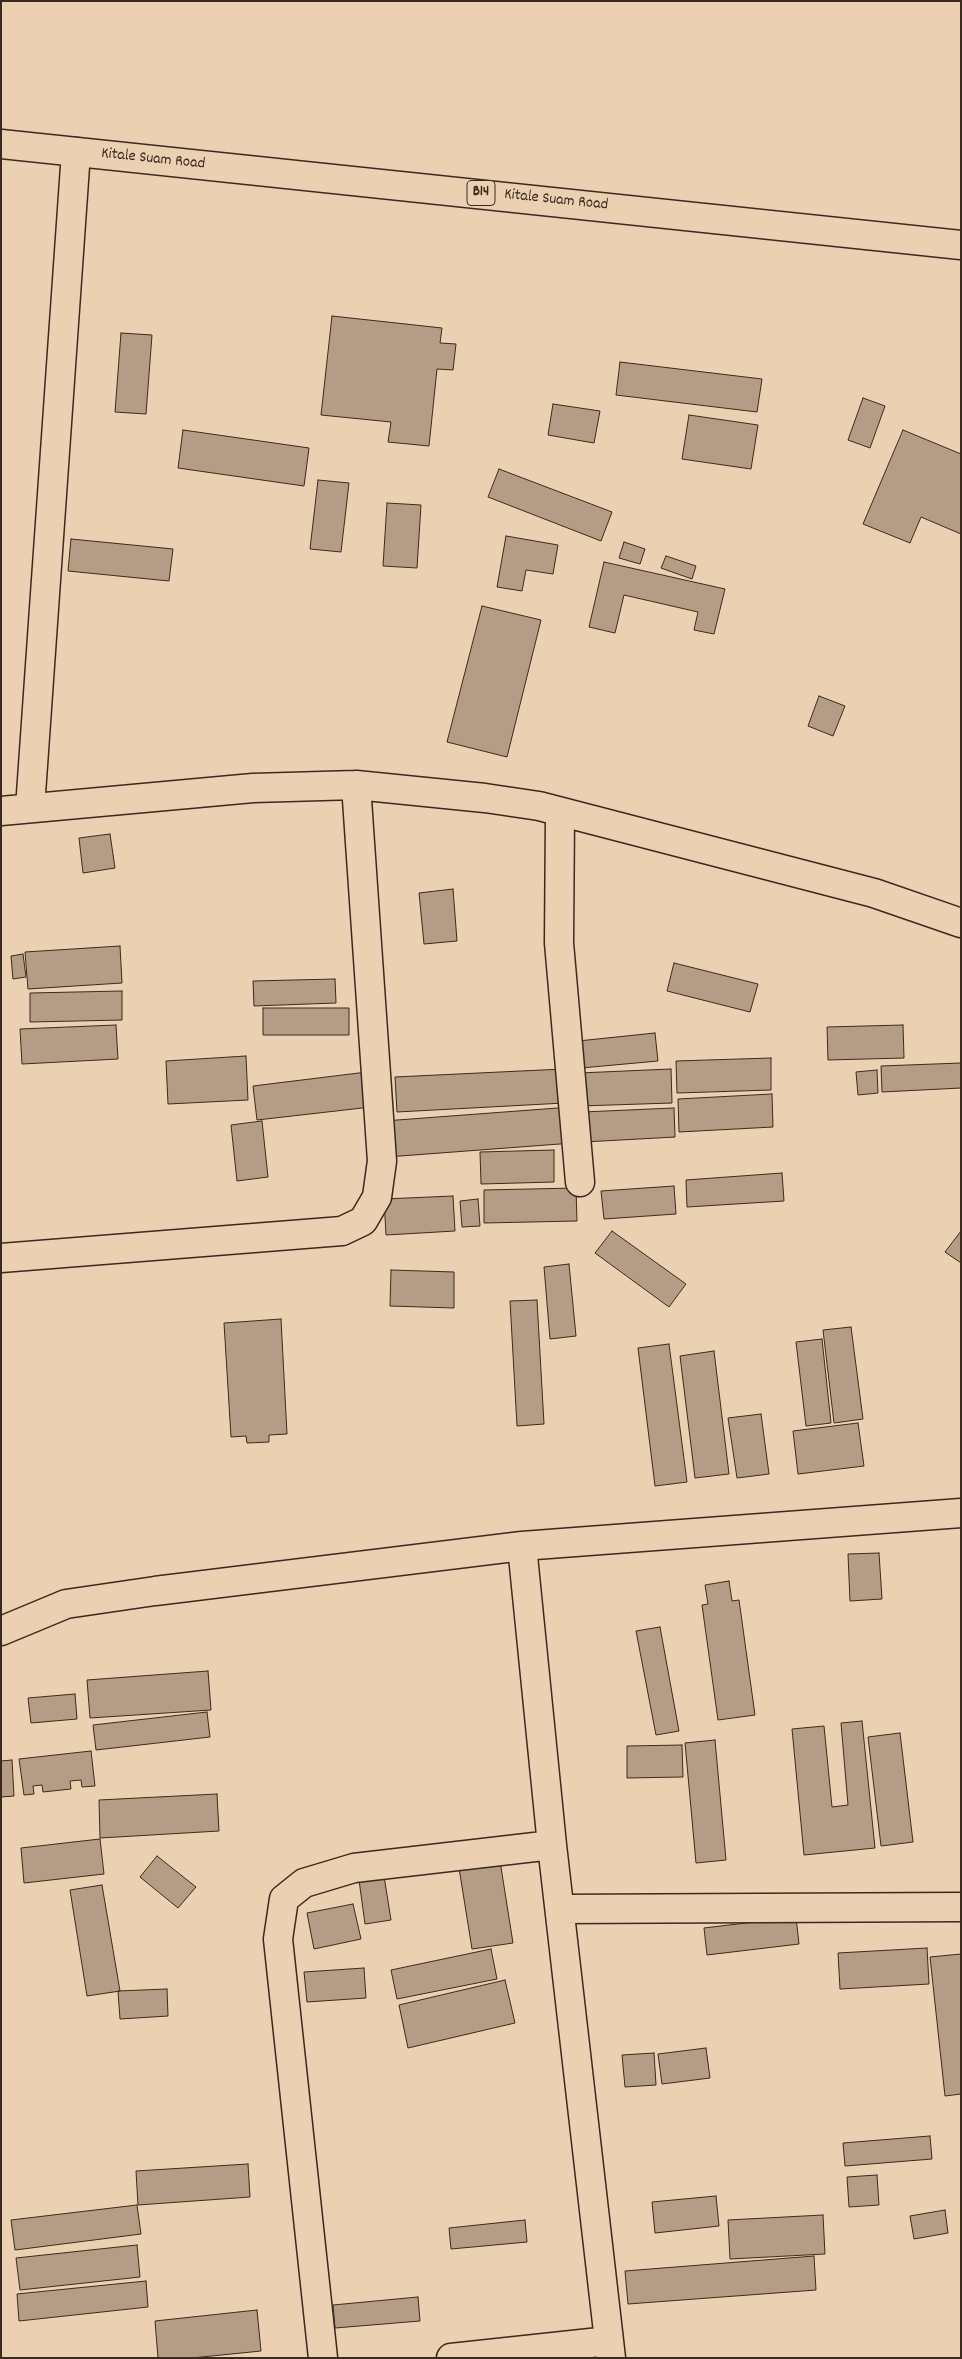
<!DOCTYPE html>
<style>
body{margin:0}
#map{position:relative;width:962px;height:2359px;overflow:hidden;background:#ebd0b2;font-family:Dekko,sans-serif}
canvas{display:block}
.frame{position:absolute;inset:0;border:2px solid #3b2a1e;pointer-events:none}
</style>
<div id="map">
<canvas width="962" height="2359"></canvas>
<div class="frame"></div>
</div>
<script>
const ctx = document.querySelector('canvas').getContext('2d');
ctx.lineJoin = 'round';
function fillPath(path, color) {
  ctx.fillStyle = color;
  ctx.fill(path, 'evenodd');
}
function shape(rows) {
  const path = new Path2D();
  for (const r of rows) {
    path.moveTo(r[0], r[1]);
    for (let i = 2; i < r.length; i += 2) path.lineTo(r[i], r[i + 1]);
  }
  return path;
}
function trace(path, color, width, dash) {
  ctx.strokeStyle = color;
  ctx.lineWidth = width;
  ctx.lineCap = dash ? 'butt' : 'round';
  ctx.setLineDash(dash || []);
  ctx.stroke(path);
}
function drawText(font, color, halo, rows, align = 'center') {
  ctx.font = font + ' Dekko,sans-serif';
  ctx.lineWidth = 5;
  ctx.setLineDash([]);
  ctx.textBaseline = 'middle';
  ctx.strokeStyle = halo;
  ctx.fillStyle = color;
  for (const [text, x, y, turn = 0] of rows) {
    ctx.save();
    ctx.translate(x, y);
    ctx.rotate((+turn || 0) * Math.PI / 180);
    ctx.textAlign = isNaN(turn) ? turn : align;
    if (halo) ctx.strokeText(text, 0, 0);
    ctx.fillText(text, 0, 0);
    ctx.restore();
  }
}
const building = shape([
 [332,316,442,328,440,343,456,344,453,370,437,369,429,446,388,442,391,422,321,415,332,316],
 [121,333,152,335,146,414,115,412,121,333],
 [620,362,762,379,757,412,616,395,620,362],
 [863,398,885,406,870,448,848,440,863,398],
 [553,404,600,411,594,443,548,435,553,404],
 [689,415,758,425,751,469,682,459,689,415],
 [183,430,309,448,304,486,178,468,183,430],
 [903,430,961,454,961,534,921,517,910,543,863,524,903,430],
 [499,469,612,512,601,541,488,497,499,469],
 [318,480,349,483,341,552,310,549,318,480],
 [387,503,421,505,417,568,383,566,387,503],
 [506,536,558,545,553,574,526,570,522,591,497,587,506,536],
 [71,539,173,549,169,581,68,571,71,539],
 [624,542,645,549,640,564,619,558,624,542],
 [666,556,696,566,692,579,661,568,666,556],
 [604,562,725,589,714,634,694,630,698,612,624,595,615,633,589,627,604,562],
 [482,606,541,620,507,757,447,742,482,606],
 [819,696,845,706,833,736,808,726,819,696],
 [110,834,115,868,83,873,79,838,110,834],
 [453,889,457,941,424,944,419,893,453,889],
 [120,946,122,983,28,989,25,952,120,946],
 [23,954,26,977,13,979,11,956,23,954],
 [674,963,758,984,750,1012,667,991,674,963],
 [335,979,336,1003,254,1006,253,981,335,979],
 [122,991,122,1020,30,1022,30,993,122,991],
 [263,1008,349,1008,349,1035,263,1035,263,1008],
 [116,1025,118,1059,22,1064,20,1029,116,1025],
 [903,1025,904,1058,828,1060,827,1027,903,1025],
 [655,1033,658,1061,581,1068,578,1041,655,1033],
 [246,1056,248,1100,168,1104,166,1061,246,1056],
 [771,1058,771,1090,677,1093,676,1061,771,1058],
 [961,1063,961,1088,882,1092,881,1066,961,1063],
 [563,1069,564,1103,397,1112,395,1077,563,1069],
 [671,1069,672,1103,580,1106,579,1073,671,1069],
 [877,1070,878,1093,858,1095,856,1072,877,1070],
 [367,1072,371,1107,257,1120,253,1086,367,1072],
 [772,1094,773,1127,679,1132,678,1099,772,1094],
 [571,1107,573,1143,387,1157,384,1121,571,1107],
 [674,1108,675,1137,584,1142,583,1112,674,1108],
 [262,1121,268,1177,237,1181,231,1125,262,1121],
 [554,1150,554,1182,481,1184,480,1152,554,1150],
 [782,1173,784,1201,687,1207,686,1180,782,1173],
 [674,1186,676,1214,604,1219,601,1191,674,1186],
 [576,1188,577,1221,484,1223,484,1190,576,1188],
 [453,1196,455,1231,386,1235,384,1199,453,1196],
 [478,1199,480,1226,462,1227,460,1201,478,1199],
 [612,1231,686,1284,669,1307,595,1253,612,1231],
 [961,1231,961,1263,945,1252,961,1231],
 [569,1264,576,1336,550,1339,544,1267,569,1264],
 [391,1270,454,1272,454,1308,390,1306,391,1270],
 [537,1300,544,1424,517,1426,510,1301,537,1300],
 [281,1319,287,1434,269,1435,269,1442,247,1443,246,1436,231,1437,224,1323,281,1319],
 [851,1327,863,1419,834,1423,823,1330,851,1327],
 [822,1339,831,1423,806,1426,796,1342,822,1339],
 [669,1344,687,1482,655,1486,638,1348,669,1344],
 [714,1351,729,1474,695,1478,680,1356,714,1351],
 [761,1414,769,1474,737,1478,728,1418,761,1414],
 [858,1423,864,1466,798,1474,793,1431,858,1423],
 [879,1553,882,1599,850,1601,848,1554,879,1553],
 [729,1581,732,1601,739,1600,755,1715,718,1720,702,1605,708,1604,705,1585,729,1581],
 [660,1627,679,1731,656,1735,636,1631,660,1627],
 [208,1671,211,1710,90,1718,87,1680,208,1671],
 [75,1694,77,1719,31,1723,28,1698,75,1694],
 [207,1712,210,1737,96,1750,93,1725,207,1712],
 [862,1721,875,1848,804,1855,792,1729,824,1726,832,1807,848,1805,841,1723,862,1721],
 [900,1733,913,1842,881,1846,868,1737,900,1733],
 [715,1740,726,1860,696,1863,685,1743,715,1740],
 [682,1745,683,1777,627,1778,627,1746,682,1745],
 [91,1751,95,1786,82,1787,81,1780,70,1781,71,1789,43,1792,42,1785,33,1786,34,1794,24,1795,19,1759,91,1751],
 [12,1760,14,1796,1,1797,1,1761,12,1760],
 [217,1794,219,1831,100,1838,99,1800,217,1794],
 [100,1839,104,1874,24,1883,21,1848,100,1839],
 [157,1856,196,1887,178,1908,140,1877,157,1856],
 [500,1861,513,1943,472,1949,459,1868,500,1861],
 [384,1876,391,1920,365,1924,359,1880,384,1876],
 [102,1885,120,1991,87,1996,70,1890,102,1885],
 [353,1904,361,1939,314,1949,307,1913,353,1904],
 [796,1917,799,1944,707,1955,704,1928,796,1917],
 [927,1948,929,1984,840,1989,838,1953,927,1948],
 [491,1949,497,1979,397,1999,391,1970,491,1949],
 [961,1954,961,2094,945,2096,930,1957,961,1954],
 [364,1968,366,1998,307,2002,304,1972,364,1968],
 [505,1980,515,2023,408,2048,399,2005,505,1980],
 [167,1989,168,2016,120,2019,118,1991,167,1989],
 [706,2048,710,2078,662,2084,658,2054,706,2048],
 [654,2053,656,2085,625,2087,622,2055,654,2053],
 [930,2136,932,2159,845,2166,843,2143,930,2136],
 [248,2164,250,2197,138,2205,136,2171,248,2164],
 [877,2175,879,2205,849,2207,847,2177,877,2175],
 [716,2196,719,2226,655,2233,652,2202,716,2196],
 [137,2205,141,2234,15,2250,11,2220,137,2205],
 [945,2210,948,2233,914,2239,910,2216,945,2210],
 [823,2215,825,2254,730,2259,728,2220,823,2215],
 [525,2220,527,2242,451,2249,449,2228,525,2220],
 [137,2245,140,2277,20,2290,16,2258,137,2245],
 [814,2256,816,2290,628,2304,625,2271,814,2256],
 [146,2281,148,2307,19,2321,17,2294,146,2281],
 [418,2297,420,2321,335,2328,333,2305,418,2297],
 [257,2310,261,2351,192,2358,158,2358,155,2321,257,2310]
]);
fillPath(building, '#b49d84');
trace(building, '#3b2a1e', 1);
const minor = shape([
 [30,808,76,152],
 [1,811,253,788,356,785,485,798,539,806,874,893,961,923],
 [560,813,559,943,580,1182],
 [1,1258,342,1231,363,1221,377,1197,382,1161,356,785],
 [522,1546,552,1845,611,2358],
 [1,1631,66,1604,155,1591,522,1546,961,1513],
 [560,1909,961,1907],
 [323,2358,278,1939,284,1899,304,1883,354,1868,552,1845],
 [451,2358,609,2341]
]);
const highway = shape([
 [1,144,961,245]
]);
trace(minor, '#3b2a1e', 31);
trace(highway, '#3b2a1e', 31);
trace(minor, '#ebd0b2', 28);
trace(highway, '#ebd0b2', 28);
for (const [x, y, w] of [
 [481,193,28]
]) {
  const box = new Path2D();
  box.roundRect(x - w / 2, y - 12.5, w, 25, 4);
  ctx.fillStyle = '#ebd0b2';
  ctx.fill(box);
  trace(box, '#3b2a1e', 1);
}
drawText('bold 15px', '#3b2a1e', null, [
 ["B14",481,193]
]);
drawText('16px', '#3b2a1e', '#ebd0b2', [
 ["Kitale Suam Road",153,160,6],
 ["Kitale Suam Road",556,201,6]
]);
</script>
